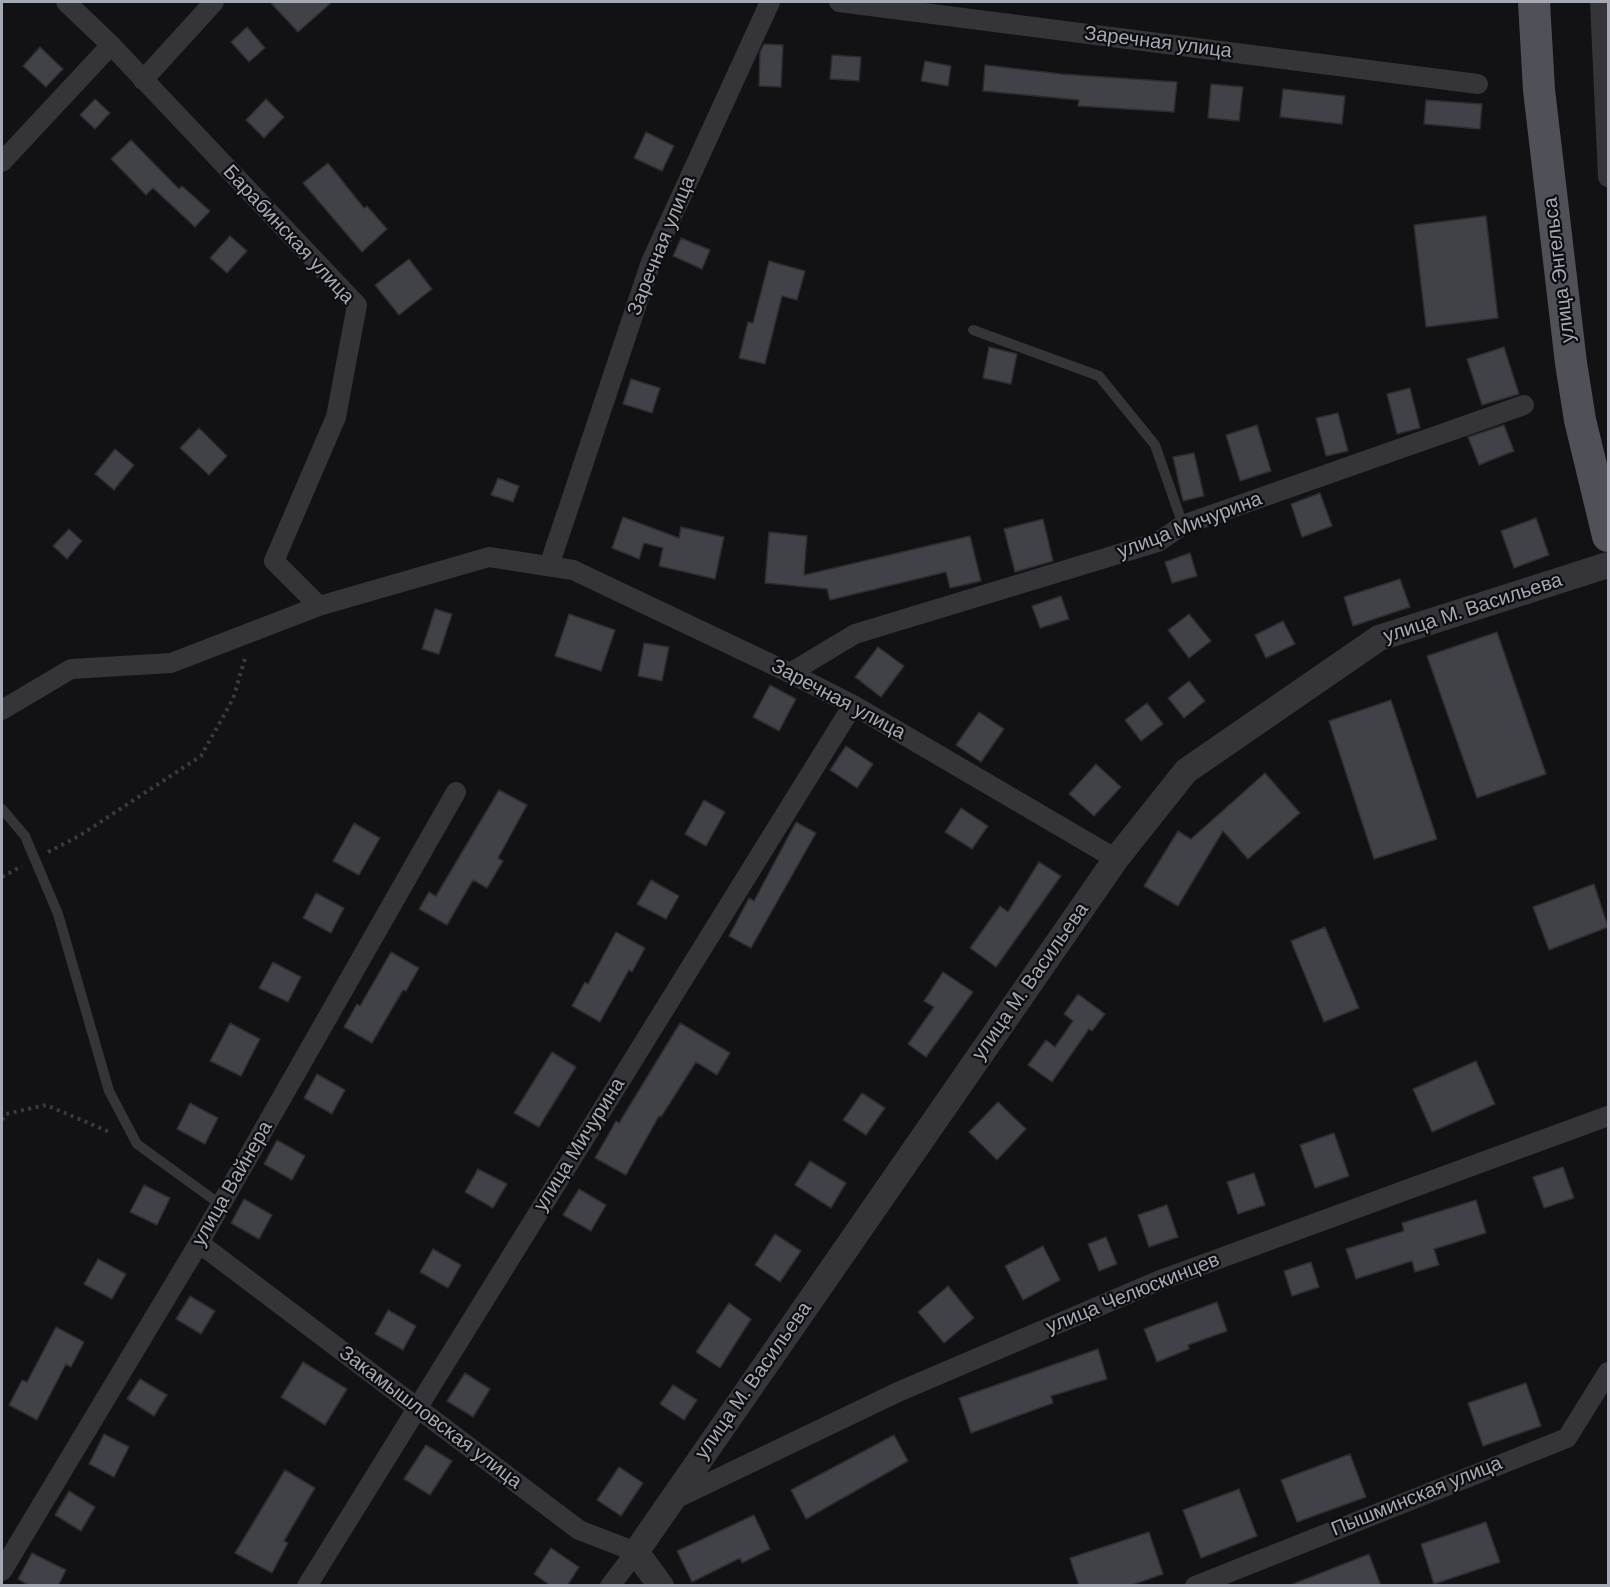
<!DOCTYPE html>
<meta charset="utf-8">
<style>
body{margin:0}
#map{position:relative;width:1610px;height:1587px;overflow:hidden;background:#121214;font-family:"DM Sans",sans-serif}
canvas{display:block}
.frame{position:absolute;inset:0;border:3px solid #a4a9b4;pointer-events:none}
</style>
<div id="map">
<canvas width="1610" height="1587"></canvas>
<div class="frame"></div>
</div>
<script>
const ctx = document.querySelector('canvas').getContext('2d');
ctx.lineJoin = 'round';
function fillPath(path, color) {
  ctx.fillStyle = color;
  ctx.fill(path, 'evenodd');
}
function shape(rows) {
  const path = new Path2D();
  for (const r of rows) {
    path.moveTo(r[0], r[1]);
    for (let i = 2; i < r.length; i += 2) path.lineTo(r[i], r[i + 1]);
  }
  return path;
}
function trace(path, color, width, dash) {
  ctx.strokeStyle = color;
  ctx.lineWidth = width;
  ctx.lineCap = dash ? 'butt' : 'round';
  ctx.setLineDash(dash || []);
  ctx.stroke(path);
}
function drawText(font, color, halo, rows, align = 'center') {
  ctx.font = font + ' "DM Sans",sans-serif';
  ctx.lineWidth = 4.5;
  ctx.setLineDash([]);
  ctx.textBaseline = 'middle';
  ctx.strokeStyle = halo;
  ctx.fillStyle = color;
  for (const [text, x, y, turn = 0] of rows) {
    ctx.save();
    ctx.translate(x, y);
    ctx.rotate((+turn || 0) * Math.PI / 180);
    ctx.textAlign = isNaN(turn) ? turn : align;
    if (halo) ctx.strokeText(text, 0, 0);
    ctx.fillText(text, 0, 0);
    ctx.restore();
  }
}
const building = shape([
 [270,2,332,2,298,32,270,2],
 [247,27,265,48,249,62,231,42,247,27],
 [764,44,783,45,781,87,759,86,760,52,764,44],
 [40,47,63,69,46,87,23,66,40,47],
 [832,55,861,57,859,81,830,79,832,55],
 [925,61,951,66,948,86,921,81,925,61],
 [985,65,1061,74,1177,82,1174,112,1078,106,1079,100,983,91,985,65],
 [1211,84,1243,87,1239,121,1208,118,1211,84],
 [1283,89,1345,96,1342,124,1280,117,1283,89],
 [95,99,110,113,95,129,80,115,95,99],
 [266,99,284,117,264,138,246,120,266,99],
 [1426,100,1482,104,1480,129,1424,124,1426,100],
 [646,132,674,146,662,171,634,158,646,132],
 [131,140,179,189,182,186,210,211,195,227,153,188,146,195,111,159,131,140],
 [328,163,364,208,367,206,387,229,362,252,303,183,328,163],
 [1486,216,1498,318,1426,327,1414,225,1486,216],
 [230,236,247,251,227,273,210,258,230,236],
 [681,238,710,250,702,269,673,256,681,238],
 [409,259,432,289,399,315,375,285,409,259],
 [769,261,805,271,797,300,782,296,765,364,739,358,748,322,753,323,769,261],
 [989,347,1017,354,1011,384,983,378,989,347],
 [1504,347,1519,394,1482,405,1467,359,1504,347],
 [631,379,660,388,652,413,623,404,631,379],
 [1410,388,1420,428,1397,434,1387,394,1410,388],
 [1338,413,1348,451,1326,456,1316,418,1338,413],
 [1257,425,1271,471,1240,481,1226,435,1257,425],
 [1504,425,1514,451,1479,465,1468,437,1504,425],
 [199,428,227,456,209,475,180,448,199,428],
 [115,449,134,465,114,490,95,474,115,449],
 [1194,453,1204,496,1183,501,1173,457,1194,453],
 [498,478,519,486,513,502,491,495,498,478],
 [1320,493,1332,526,1302,537,1291,504,1320,493],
 [623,517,679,538,681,527,724,537,715,579,659,566,663,548,644,543,639,559,612,548,623,517],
 [1536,518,1549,555,1514,568,1501,531,1536,518],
 [1043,519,1053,561,1015,572,1004,529,1043,519],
 [69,529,82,541,67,559,53,546,69,529],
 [769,532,807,536,804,575,970,536,981,581,950,588,946,572,830,600,827,589,765,583,769,532],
 [1190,553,1197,576,1172,583,1165,562,1190,553],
 [1400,579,1410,607,1353,626,1344,597,1400,579],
 [1061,596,1069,619,1040,628,1032,606,1061,596],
 [435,609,452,614,439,654,422,649,435,609],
 [569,614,615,630,601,671,555,656,569,614],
 [1189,614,1211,641,1189,658,1168,630,1189,614],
 [1283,621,1295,644,1266,658,1255,635,1283,621],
 [1497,632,1546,774,1477,798,1427,656,1497,632],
 [644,643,669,647,662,681,638,676,644,643],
 [878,647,904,666,881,697,855,677,878,647],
 [1189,681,1205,701,1184,718,1168,698,1189,681],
 [770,685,796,699,779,731,753,717,770,685],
 [1391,700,1437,839,1374,859,1329,721,1391,700],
 [1147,703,1163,724,1141,741,1125,720,1147,703],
 [979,712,1004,729,981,762,956,745,979,712],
 [846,746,873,764,857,788,830,770,846,746],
 [1096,764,1121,787,1094,816,1069,794,1096,764],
 [1265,773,1300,813,1248,859,1223,831,1178,906,1144,886,1178,831,1191,839,1265,773],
 [499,790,527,805,498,858,503,861,487,888,473,880,447,925,419,909,429,892,436,896,499,790],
 [704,800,725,812,706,846,685,834,704,800],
 [961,808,988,826,972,849,945,832,961,808],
 [796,822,816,833,751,948,729,936,749,898,754,901,796,822],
 [354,823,380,838,359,875,333,861,354,823],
 [1039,862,1061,876,996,967,970,948,1000,906,1008,912,1039,862],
 [651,880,679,896,666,919,637,904,651,880],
 [1594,884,1608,927,1549,950,1533,907,1594,884],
 [316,893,344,908,331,933,303,918,316,893],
 [1325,927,1359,1008,1324,1022,1291,941,1325,927],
 [616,932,645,948,632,972,629,970,600,1022,572,1006,585,982,588,984,616,932],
 [391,952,419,968,406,991,403,990,372,1043,344,1027,357,1004,360,1006,391,952],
 [273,962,301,977,288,1002,259,988,273,962],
 [943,972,973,992,926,1057,908,1044,934,1007,924,1001,943,972],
 [1078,994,1105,1014,1092,1031,1089,1029,1052,1082,1028,1065,1046,1040,1055,1047,1073,1021,1064,1014,1078,994],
 [230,1023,260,1039,241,1076,210,1061,230,1023],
 [680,1023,730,1053,717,1075,696,1062,661,1117,659,1116,626,1175,595,1158,616,1121,619,1123,680,1023],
 [552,1052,576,1067,539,1127,514,1113,552,1052],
 [1476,1061,1495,1104,1432,1132,1413,1089,1476,1061],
 [317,1074,345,1090,332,1114,304,1098,317,1074],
 [862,1093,885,1108,866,1135,843,1120,862,1093],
 [998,1102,1026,1129,997,1160,969,1132,998,1102],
 [190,1103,218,1118,205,1144,177,1129,190,1103],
 [1334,1133,1349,1176,1315,1188,1300,1145,1334,1133],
 [277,1140,305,1156,292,1180,264,1164,277,1140],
 [810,1161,846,1183,831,1208,795,1185,810,1161],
 [1563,1167,1574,1198,1544,1208,1533,1177,1563,1167],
 [478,1169,507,1184,493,1208,465,1192,478,1169],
 [1254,1173,1265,1205,1238,1214,1227,1182,1254,1173],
 [144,1185,170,1198,157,1225,130,1212,144,1185],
 [579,1189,606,1205,591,1231,563,1215,579,1189],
 [244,1199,272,1215,259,1239,231,1223,244,1199],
 [1476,1200,1486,1233,1434,1249,1439,1265,1415,1272,1412,1261,1356,1279,1346,1249,1404,1231,1402,1223,1476,1200],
 [1167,1205,1178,1237,1149,1247,1138,1215,1167,1205],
 [775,1234,801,1251,780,1282,755,1265,775,1234],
 [1106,1237,1117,1264,1099,1271,1088,1244,1106,1237],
 [1043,1246,1060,1280,1023,1300,1005,1266,1043,1246],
 [433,1249,461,1265,448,1288,420,1272,433,1249],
 [98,1259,126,1274,112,1299,84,1284,98,1259],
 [1311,1262,1319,1287,1292,1296,1284,1271,1311,1262],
 [948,1286,974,1318,944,1343,918,1312,948,1286],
 [190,1296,215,1311,201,1334,176,1319,190,1296],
 [1217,1302,1227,1331,1188,1345,1189,1349,1157,1362,1144,1329,1217,1302],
 [729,1303,751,1319,720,1368,696,1352,729,1303],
 [388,1310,416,1326,403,1350,375,1334,388,1310],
 [56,1327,84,1342,71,1367,66,1364,37,1420,9,1405,22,1380,27,1382,56,1327],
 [1098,1349,1107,1379,1051,1396,1053,1403,971,1433,959,1398,1098,1349],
 [303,1362,347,1389,325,1425,281,1397,303,1362],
 [465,1373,490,1389,473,1417,447,1401,465,1373],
 [140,1379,167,1395,154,1416,127,1399,140,1379],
 [1526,1383,1541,1426,1483,1446,1468,1403,1526,1383],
 [673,1385,697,1400,684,1420,660,1404,673,1385],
 [104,1434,129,1447,114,1477,89,1464,104,1434],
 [894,1435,908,1461,806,1519,791,1490,894,1435],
 [426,1445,452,1461,430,1495,404,1479,426,1445],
 [1350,1454,1366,1497,1297,1522,1281,1480,1350,1454],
 [619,1467,643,1483,621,1516,597,1500,619,1467],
 [285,1470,315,1488,284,1541,288,1543,272,1573,235,1553,285,1470],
 [1239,1489,1257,1536,1201,1558,1183,1510,1239,1489],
 [69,1491,95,1507,81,1531,55,1515,69,1491],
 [754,1515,770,1549,742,1563,740,1558,692,1582,677,1551,754,1515],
 [1486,1522,1500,1562,1434,1584,1421,1544,1486,1522],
 [1149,1532,1163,1574,1129,1586,1079,1586,1070,1558,1149,1532],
 [551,1548,579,1567,567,1586,551,1586,534,1574,551,1548],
 [32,1553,66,1570,58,1586,30,1586,18,1579,32,1553],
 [1369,1554,1381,1586,1293,1586,1293,1584,1369,1554]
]);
fillPath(building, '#414247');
trace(building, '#2d2c30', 1.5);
trace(shape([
 [48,852,79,836,201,756,233,699,246,655],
 [2,877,22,866],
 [2,1120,6,1114,46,1105,112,1133]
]), '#3a3b40', 4, [3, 4.5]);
trace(shape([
 [973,330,1099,376,1155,445,1183,525],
 [2,809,25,836,58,914,109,1091,137,1144,221,1205]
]), '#343439', 10);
trace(shape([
 [66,2,111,45,357,305,336,417,274,561,319,606],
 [839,2,1478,84],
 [1600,2,1608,177],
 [143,80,214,2],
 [2,162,111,45],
 [549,566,651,262,770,2],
 [790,673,855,634,1158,542,1183,525,1524,405],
 [2,710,71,669,171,663,319,606,489,557,573,570,790,673,853,705,1116,859],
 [199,1243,579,1530,636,1552,610,1586],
 [671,1501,898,1392,1158,1281,1608,1116],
 [2,1571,199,1243,456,792],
 [307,1586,853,705],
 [1195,1586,1567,1438,1608,1372]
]), '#343439', 20);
trace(shape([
 [661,1586,636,1552,1116,859,1186,771,1379,638,1608,565]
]), '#343439', 26);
trace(shape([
 [1534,2,1539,90,1571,363,1580,420,1608,536]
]), '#505158', 32);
drawText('20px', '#a4a9b4', '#0d0d0f', [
 ["Заречная улица",1158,43,7],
 ["Барабинская улица",288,235,47],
 ["Заречная улица",662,246,-68],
 ["улица Энгельса",1560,270,-97],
 ["улица Мичурина",1190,526,-21],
 ["улица М. Васильева",1473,609,-18],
 ["Заречная улица",838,700,28],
 ["улица М. Васильева",1031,982,-55],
 ["улица Мичурина",580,1145,-58],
 ["улица Вайнера",233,1184,-60],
 ["улица Челюскинцев",1133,1294,-22],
 ["улица М. Васильева",754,1381,-55],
 ["Закамышловская улица",430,1418,37],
 ["Пышминская улица",1417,1497,-22]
]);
</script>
